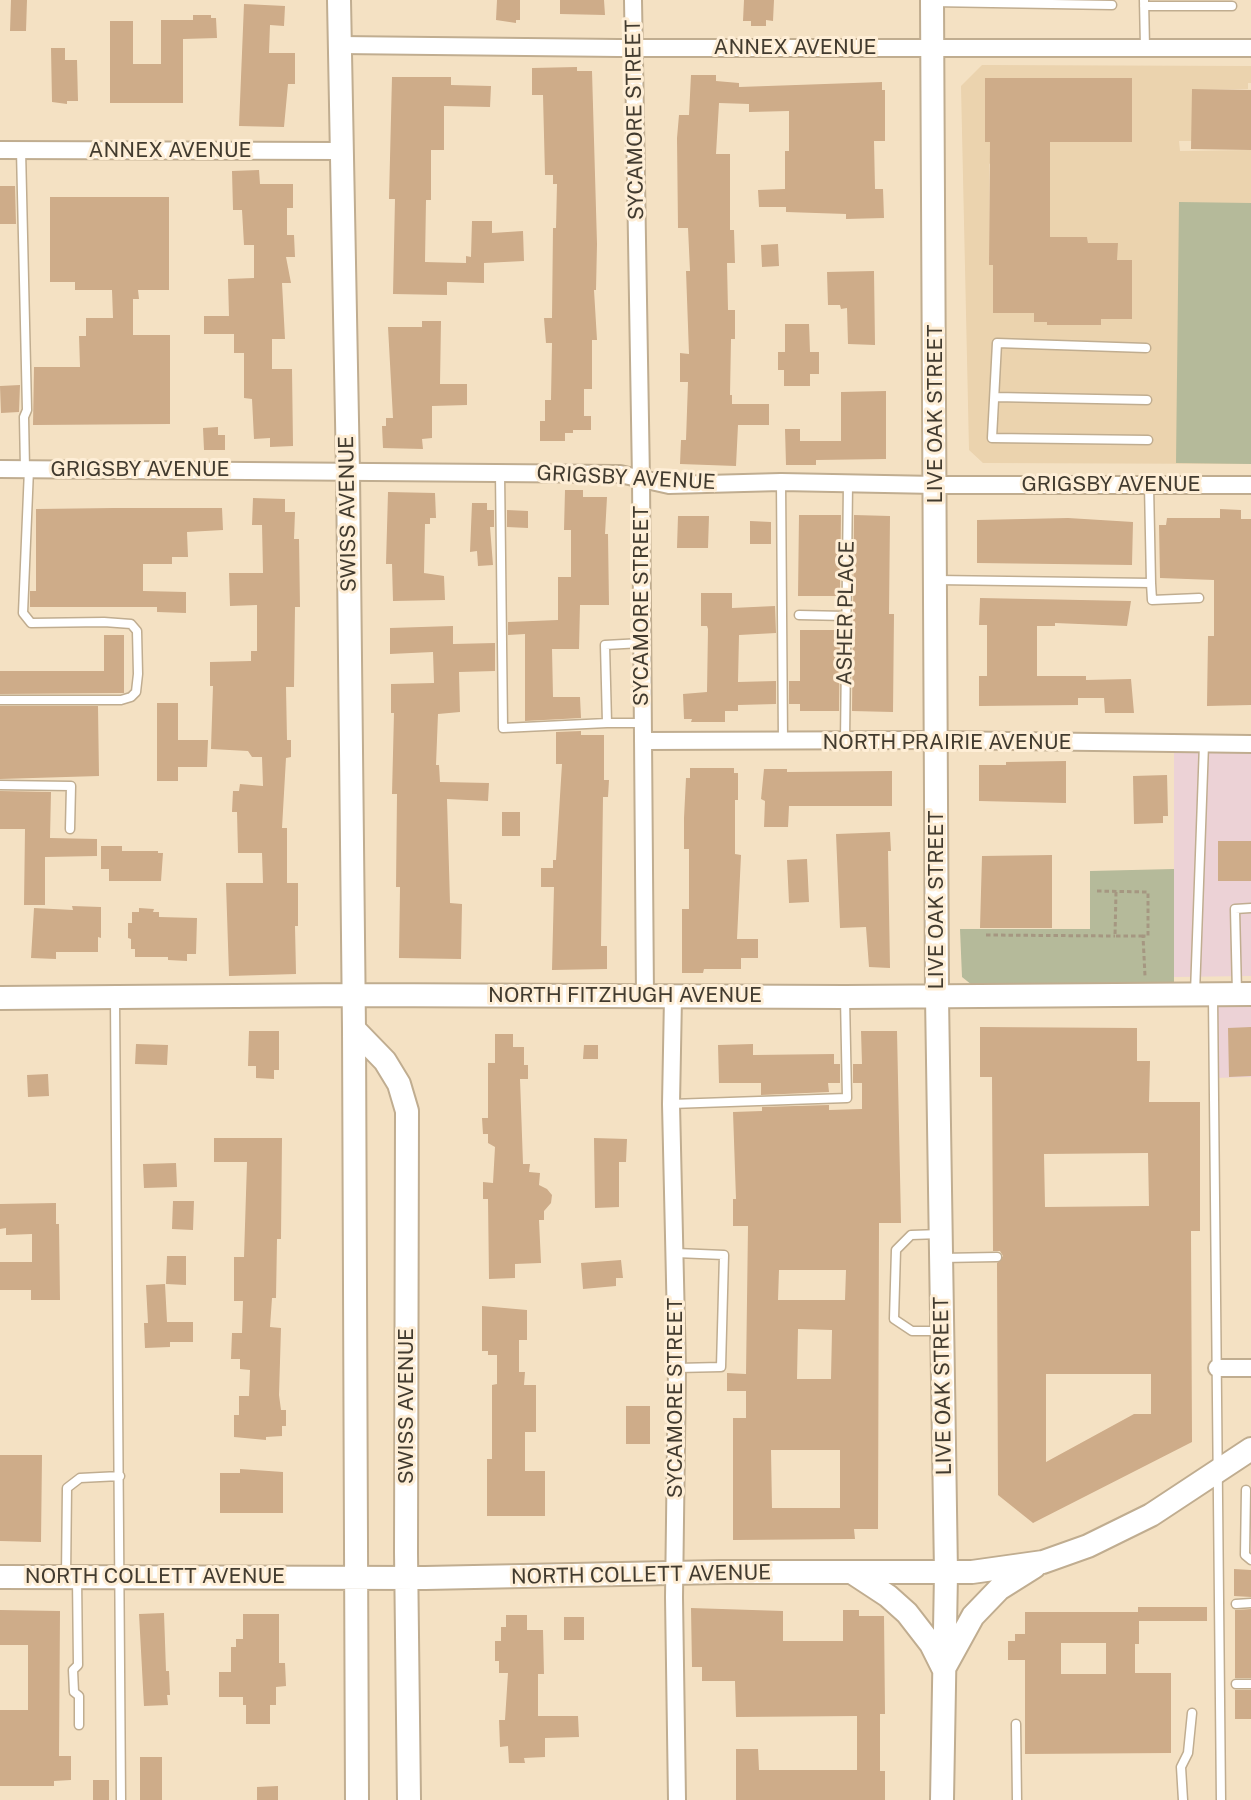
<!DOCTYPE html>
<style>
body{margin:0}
canvas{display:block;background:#f4e1c3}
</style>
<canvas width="1251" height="1800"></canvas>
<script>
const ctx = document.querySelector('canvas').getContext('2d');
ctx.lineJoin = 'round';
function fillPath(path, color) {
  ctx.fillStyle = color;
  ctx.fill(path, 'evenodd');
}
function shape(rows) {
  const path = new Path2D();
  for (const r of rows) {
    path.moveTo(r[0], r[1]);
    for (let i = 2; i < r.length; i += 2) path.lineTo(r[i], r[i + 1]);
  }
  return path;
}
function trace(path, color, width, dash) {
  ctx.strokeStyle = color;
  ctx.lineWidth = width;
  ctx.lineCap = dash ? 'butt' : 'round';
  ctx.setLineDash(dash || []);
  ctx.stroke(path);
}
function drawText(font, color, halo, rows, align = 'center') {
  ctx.font = font + ' "Public Sans",sans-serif';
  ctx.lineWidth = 6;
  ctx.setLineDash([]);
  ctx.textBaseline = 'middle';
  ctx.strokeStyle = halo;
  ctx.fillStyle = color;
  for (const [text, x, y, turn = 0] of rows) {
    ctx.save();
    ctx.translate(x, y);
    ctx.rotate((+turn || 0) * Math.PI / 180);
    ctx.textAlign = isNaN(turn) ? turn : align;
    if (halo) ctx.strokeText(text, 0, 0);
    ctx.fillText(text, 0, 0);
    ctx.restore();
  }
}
fillPath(shape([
 [1251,751,1251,976,1174,977,1174,753],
 [1251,1006,1251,1077,1215,1078,1214,1007]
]), '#ecd2d6');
fillPath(shape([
 [982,65,1251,66,1251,83,1248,83,1248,89,1192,89,1192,141,1179,141,1180,151,1251,150,1251,464,983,463,969,450,961,86],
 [985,78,1132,78,1132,142,1050,142,1050,244,1064,237,1087,237,1088,243,1117,243,1117,260,1132,261,1132,318,1101,319,1101,325,1048,325,1047,322,1034,321,1034,313,993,313,993,265,989,264,989,164,1020,142,985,142]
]), '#ebd3ae');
fillPath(shape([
 [1179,202,1251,203,1251,464,1176,463],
 [1174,869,1174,984,972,985,962,977,960,929,1090,929,1090,871]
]), '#b5ba9a');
fillPath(shape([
 [11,0,27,0,26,31,10,31],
 [497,0,520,0,520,20,516,20,516,23,496,20],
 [560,0,604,0,605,15,560,14],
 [744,0,774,0,773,21,766,20,766,26,751,26,751,21,743,21],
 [244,4,285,6,284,26,270,25,269,53,295,53,295,84,288,84,284,127,239,126],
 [193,15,211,15,211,18,216,18,217,38,183,39,183,103,110,103,110,21,133,21,133,64,161,64,161,20,193,20],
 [51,48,65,48,65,60,77,60,78,101,67,101,67,104,52,102],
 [577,67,577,71,592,71,597,244,596,290,594,290,597,340,592,340,592,389,584,389,584,416,591,416,591,430,573,430,573,433,565,433,565,441,540,441,540,421,545,421,545,400,551,400,552,343,546,343,544,318,552,318,553,228,556,228,557,184,553,184,553,175,545,175,543,95,532,95,532,68],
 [691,75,716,75,716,81,739,83,739,87,882,82,882,90,885,90,885,141,874,141,875,189,883,189,884,218,846,219,846,214,786,212,786,207,759,207,758,190,785,189,785,151,789,151,789,111,749,112,749,104,719,103,716,154,730,154,730,230,734,230,735,263,727,263,728,310,735,310,735,339,731,339,730,395,732,395,732,404,769,404,769,425,738,425,736,466,680,464,681,440,686,440,688,382,680,382,680,353,689,354,686,271,690,271,688,228,678,228,677,138,679,115,689,115],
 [392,77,451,77,451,85,491,86,490,107,444,106,444,150,431,150,431,200,426,200,425,262,466,263,466,256,471,257,472,221,492,221,492,233,523,231,524,261,484,263,484,283,447,282,447,295,393,294,395,199,389,199],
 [985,78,1132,78,1132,142,1050,142,1050,237,1087,237,1088,243,1118,243,1117,260,1132,260,1132,319,1101,319,1101,325,1047,325,1047,322,1034,322,1034,313,993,313,993,265,989,265,990,142,985,142],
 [1192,89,1251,90,1251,150,1191,149],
 [259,170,260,184,293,184,293,208,287,208,287,235,294,235,295,257,286,257,291,283,282,283,285,339,272,339,272,369,292,369,293,446,270,447,270,438,254,439,252,399,244,398,244,353,234,353,234,334,204,334,204,316,229,316,228,279,254,278,254,245,244,245,242,210,233,210,232,171],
 [0,186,15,186,16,224,0,224],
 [50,197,169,197,169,290,138,290,139,299,133,299,133,335,170,335,170,424,33,425,34,367,80,367,79,336,86,336,86,318,113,318,112,290,75,290,75,282,50,282],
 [778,244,779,266,762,267,761,245],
 [874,271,875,345,848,344,847,308,841,309,840,305,828,305,827,272],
 [422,321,441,321,440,384,467,384,467,405,432,406,432,438,422,439,423,449,383,448,382,426,386,426,386,418,393,418,388,327,422,327],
 [785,324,809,324,810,352,819,352,819,374,810,374,810,386,784,386,784,370,778,370,778,352,785,352],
 [20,385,19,412,1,413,0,386],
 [886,391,886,459,816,460,816,465,786,465,785,429,800,429,800,441,841,441,841,392],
 [218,427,218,435,225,435,225,450,204,450,203,428],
 [565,490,583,490,583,497,607,497,605,534,608,534,609,605,580,605,579,649,552,649,553,697,580,697,581,718,525,721,525,634,508,635,508,622,558,620,558,577,571,577,571,530,564,530],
 [388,492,435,493,436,518,430,518,430,524,425,524,424,573,444,576,445,600,393,601,392,564,386,564],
 [253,498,285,499,285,512,295,512,294,539,299,539,300,607,295,607,294,687,286,687,287,740,291,740,291,757,286,758,282,828,287,828,287,883,298,883,298,926,295,926,296,974,229,976,226,883,263,883,262,853,238,853,237,812,232,812,233,791,239,791,240,784,263,786,262,757,252,757,248,751,211,749,213,686,210,686,210,662,251,661,251,651,257,651,257,605,230,606,229,573,263,573,262,525,252,525],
 [472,503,487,503,487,510,494,510,494,527,490,527,493,565,478,566,477,551,470,552],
 [114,508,222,508,223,530,187,532,188,557,172,557,172,564,143,564,143,591,186,592,186,613,157,612,157,607,30,607,30,591,36,591,36,509],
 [1220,509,1241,510,1241,519,1251,519,1251,705,1207,706,1208,636,1214,636,1214,580,1160,578,1159,525,1166,525,1167,518,1220,518],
 [507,510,528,511,528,528,507,527],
 [799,515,841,515,840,596,798,596],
 [854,515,890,516,889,614,894,614,893,712,852,711],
 [678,516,709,516,708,548,677,548],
 [1068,518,1133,522,1132,565,977,563,977,520],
 [750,521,771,522,771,544,750,544],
 [701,593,732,593,732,608,775,606,776,633,739,635,738,682,776,681,776,704,738,705,738,711,725,711,725,722,691,722,692,719,684,719,683,694,707,692,708,629,707,626,701,626],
 [980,598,1131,601,1127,626,1055,623,1055,626,1037,626,1037,676,1086,676,1086,680,1131,679,1134,713,1105,713,1104,698,1078,698,1078,705,979,706,979,676,987,676,987,625,979,625],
 [453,626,453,644,495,643,495,671,459,672,460,712,438,714,436,765,439,765,440,782,489,783,488,801,447,799,450,903,462,904,461,959,399,958,400,887,396,887,397,794,392,794,394,713,391,713,391,684,434,683,433,652,390,654,390,628],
 [800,630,840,630,839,711,800,711,800,704,789,704,789,681,800,681],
 [104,635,124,635,124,693,0,694,0,671,104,671],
 [157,703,178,703,178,740,208,740,207,767,178,767,178,781,157,781],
 [0,706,98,706,99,776,0,779],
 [581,731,581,735,604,735,604,780,609,780,608,797,603,797,601,946,607,946,607,969,552,970,554,887,541,887,541,868,553,868,553,860,556,860,562,764,556,764,556,732],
 [1066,761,1066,803,979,801,979,765,1006,765,1006,762],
 [690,768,734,768,734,773,738,773,738,800,735,800,735,854,741,855,737,939,758,939,758,958,741,958,741,969,704,969,703,973,682,973,682,909,689,909,689,849,684,849,684,818,686,778,690,778],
 [764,769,787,769,787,772,892,771,892,806,789,806,788,827,764,827,765,801,761,799],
 [1167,775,1168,816,1163,816,1163,823,1134,824,1133,776],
 [0,791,51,792,50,838,97,839,97,856,45,857,45,905,24,905,25,829,0,829],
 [502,812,520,812,520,836,502,836],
 [890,832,891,851,888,851,890,968,869,967,866,927,840,928,836,834],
 [1218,841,1251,841,1251,881,1218,881],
 [101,846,122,846,122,851,158,851,158,853,163,853,161,881,109,881,109,869,101,869],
 [1052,855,1052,928,980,928,982,856],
 [807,859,809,902,789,903,787,860],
 [72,906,101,907,101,938,98,937,98,952,56,952,56,959,31,958,34,908,73,910],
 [139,908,154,909,153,912,159,912,159,917,197,918,196,954,187,954,187,961,168,960,168,957,135,957,135,949,131,949,131,939,128,938,128,923,132,923,132,912,139,912],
 [980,1027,1137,1028,1137,1061,1150,1061,1149,1102,1200,1102,1200,1231,1191,1231,1192,1442,1033,1523,998,1495,997,1263,1003,1256,1000,1251,993,1251,992,1077,980,1077],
 [1148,1153,1149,1206,1045,1207,1044,1154],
 [1046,1374,1151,1374,1151,1414,1134,1414,1046,1462],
 [1251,1027,1251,1076,1229,1077,1228,1028],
 [249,1031,279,1031,279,1070,274,1070,274,1079,256,1078,256,1066,248,1066],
 [861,1031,897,1031,901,1223,879,1223,878,1529,854,1529,855,1539,733,1540,733,1418,746,1418,746,1391,727,1391,727,1373,746,1374,748,1226,733,1226,733,1199,736,1199,733,1112,762,1111,762,1107,829,1105,829,1110,862,1109,862,1083,853,1083,853,1064,862,1064],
 [779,1270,846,1270,845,1300,778,1300],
 [798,1329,832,1330,831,1379,797,1379],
 [771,1450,840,1450,840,1508,772,1508],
 [495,1034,513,1034,513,1047,524,1047,524,1065,528,1065,528,1079,520,1079,523,1164,530,1164,529,1172,540,1173,539,1185,547,1189,552,1195,551,1203,544,1211,544,1220,539,1220,541,1263,515,1264,515,1278,489,1279,488,1199,483,1199,483,1182,493,1183,495,1147,488,1143,488,1134,483,1134,482,1118,488,1118,488,1063,495,1063],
 [136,1044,168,1045,167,1065,135,1064],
 [753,1044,753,1055,834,1054,834,1064,840,1064,840,1083,828,1083,829,1092,761,1095,761,1083,719,1083,718,1045],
 [584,1045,598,1045,598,1059,583,1059],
 [48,1074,49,1096,28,1097,27,1075],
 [214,1138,282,1138,281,1239,277,1239,276,1298,272,1298,270,1327,281,1328,279,1395,281,1410,286,1410,286,1426,282,1426,282,1436,266,1437,266,1440,234,1437,234,1415,239,1415,239,1396,249,1396,250,1370,240,1369,240,1359,231,1359,232,1333,242,1333,243,1301,234,1301,234,1257,244,1257,247,1162,214,1162],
 [594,1138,627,1139,626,1162,619,1162,619,1207,595,1208],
 [176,1163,177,1187,144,1188,143,1164],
 [173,1201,194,1201,193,1230,172,1229],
 [56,1203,56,1224,59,1224,60,1300,31,1300,31,1290,0,1290,0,1262,32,1262,32,1234,6,1235,6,1228,0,1229,0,1204],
 [167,1256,186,1256,186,1285,166,1284],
 [621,1260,623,1278,616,1278,616,1286,583,1289,581,1263],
 [165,1284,167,1322,193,1322,193,1342,170,1342,170,1347,145,1348,144,1323,148,1323,146,1285],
 [482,1306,527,1310,527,1340,519,1340,519,1372,525,1372,524,1385,536,1385,536,1432,525,1432,525,1471,545,1471,545,1516,487,1516,487,1459,492,1459,492,1385,497,1384,497,1355,488,1355,488,1351,482,1351],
 [626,1406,650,1406,650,1444,626,1444],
 [0,1455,42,1455,41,1542,0,1541],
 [240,1469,283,1472,283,1513,220,1513,220,1473,240,1473],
 [1234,1569,1251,1570,1251,1597,1234,1596],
 [1138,1607,1207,1607,1207,1621,1139,1621,1139,1644,1135,1644,1135,1673,1171,1673,1171,1753,1025,1754,1025,1660,1008,1660,1008,1641,1015,1641,1015,1634,1025,1634,1025,1612,1138,1612],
 [1061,1643,1106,1643,1106,1674,1061,1674],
 [691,1608,783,1611,783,1641,843,1641,843,1610,859,1610,859,1616,884,1616,885,1714,880,1714,880,1771,885,1771,885,1800,736,1800,736,1749,758,1749,759,1770,857,1770,857,1716,736,1717,735,1681,702,1681,702,1667,692,1667],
 [1251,1609,1251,1678,1235,1678,1235,1610],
 [0,1610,60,1611,59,1756,71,1756,71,1780,54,1781,54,1786,0,1786,0,1710,28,1710,28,1645,0,1645],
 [164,1613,166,1671,169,1671,170,1695,167,1695,168,1705,144,1706,139,1614],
 [243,1614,279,1614,279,1663,285,1663,286,1686,276,1687,276,1705,270,1705,270,1724,246,1724,246,1705,243,1705,243,1697,219,1697,219,1672,231,1672,231,1647,236,1647,236,1639,243,1639],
 [506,1615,527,1615,527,1630,543,1630,544,1674,538,1674,538,1716,578,1716,579,1737,545,1738,545,1757,524,1758,525,1763,509,1763,508,1746,500,1747,499,1720,505,1720,508,1673,499,1673,499,1661,495,1661,495,1641,501,1641,501,1627,506,1627],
 [564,1617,584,1617,584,1640,564,1640],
 [1235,1690,1251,1690,1251,1719,1235,1719],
 [140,1757,162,1757,162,1800,140,1800],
 [93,1780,109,1780,109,1800,93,1800],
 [278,1786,278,1800,257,1800,257,1787]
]), '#ceac89');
const lane = shape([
 [1144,0,1145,47],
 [932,2,1112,5],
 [1144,6,1232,6],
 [21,150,27,410,24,417,25,469],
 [1146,348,997,343,992,438,1148,440],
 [995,397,1147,400],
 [500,473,503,728,607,723],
 [781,482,783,742],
 [1149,485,1151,583],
 [937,580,1151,583,1152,600,1199,598],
 [799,615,846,616],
 [642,643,605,645,607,723,643,723],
 [0,700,121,700,131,697,136,692,138,674,137,631,131,624,104,622,31,623,23,613,29,469],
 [845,742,848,483],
 [0,785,71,786,70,829],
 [1195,993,1204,744],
 [1237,993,1235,909,1251,908],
 [1213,997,1221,1800],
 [115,1000,121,1800],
 [671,1104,847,1098,845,998],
 [676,1253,724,1255,721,1367,677,1368],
 [942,1258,997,1257],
 [940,1331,912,1331,894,1319,896,1250,911,1235,941,1234],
 [1246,1490,1245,1555,1251,1560],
 [66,1577,67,1488,80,1478,120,1476],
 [77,1577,78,1665,73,1670,74,1692,79,1696,79,1725],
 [1236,1604,1251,1603],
 [1236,1684,1251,1684],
 [1016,1724,1017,1800],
 [1183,1800,1181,1767,1188,1753,1192,1713]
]);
const street = shape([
 [633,0,641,479,645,997],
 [340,45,618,48,1251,48],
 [0,150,341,151],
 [0,469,620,474,669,485,781,482,936,485,1251,485],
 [643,741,937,740,1251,744],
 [673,997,671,1104,677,1368,674,1597,677,1800],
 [1217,1368,1251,1368]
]);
const secondary = shape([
 [339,0,348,472,354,1029,357,1800],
 [932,0,937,997,946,1573,942,1800],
 [0,998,353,995,845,997,1251,994],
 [354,1029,385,1061,399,1084,407,1111,406,1552,409,1800],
 [853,1573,888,1596,907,1613,931,1644,943,1668],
 [0,1577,425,1578,720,1572,972,1572,1043,1562,1088,1546,1151,1515,1251,1449],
 [946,1665,973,1616,999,1589,1034,1567]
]);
trace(lane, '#c0ad90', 11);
trace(street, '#c0ad90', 20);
trace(secondary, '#c0ad90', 26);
trace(shape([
 [1097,891,1148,892,1148,936,1143,936,1145,976],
 [1116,892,1115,936,1143,936],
 [986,935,1115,936]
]), '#a59781', 3, [4.5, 3]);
trace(lane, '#fff', 8);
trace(street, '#fff', 16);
trace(secondary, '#fff', 22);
drawText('21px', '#423b2f', '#feeed6', [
 ["ANNEX AVENUE",795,48],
 ["SYCAMORE STREET",635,120,-91],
 ["ANNEX AVENUE",170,151],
 ["LIVE OAK STREET",936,414,-90],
 ["GRIGSBY AVENUE",140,470],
 ["GRIGSBY AVENUE",626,478,3],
 ["GRIGSBY AVENUE",1111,485],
 ["SWISS AVENUE",348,514,-91],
 ["SYCAMORE STREET",642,606,-90],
 ["ASHER PLACE",846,613,-89],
 ["NORTH PRAIRIE AVENUE",947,743],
 ["LIVE OAK STREET",937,900,-90],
 ["NORTH FITZHUGH AVENUE",625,996],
 ["LIVE OAK STREET",943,1386,-91],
 ["SYCAMORE STREET",676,1398,-90],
 ["SWISS AVENUE",407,1406,-90],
 ["NORTH COLLETT AVENUE",641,1575,-1],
 ["NORTH COLLETT AVENUE",155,1577]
]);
</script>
